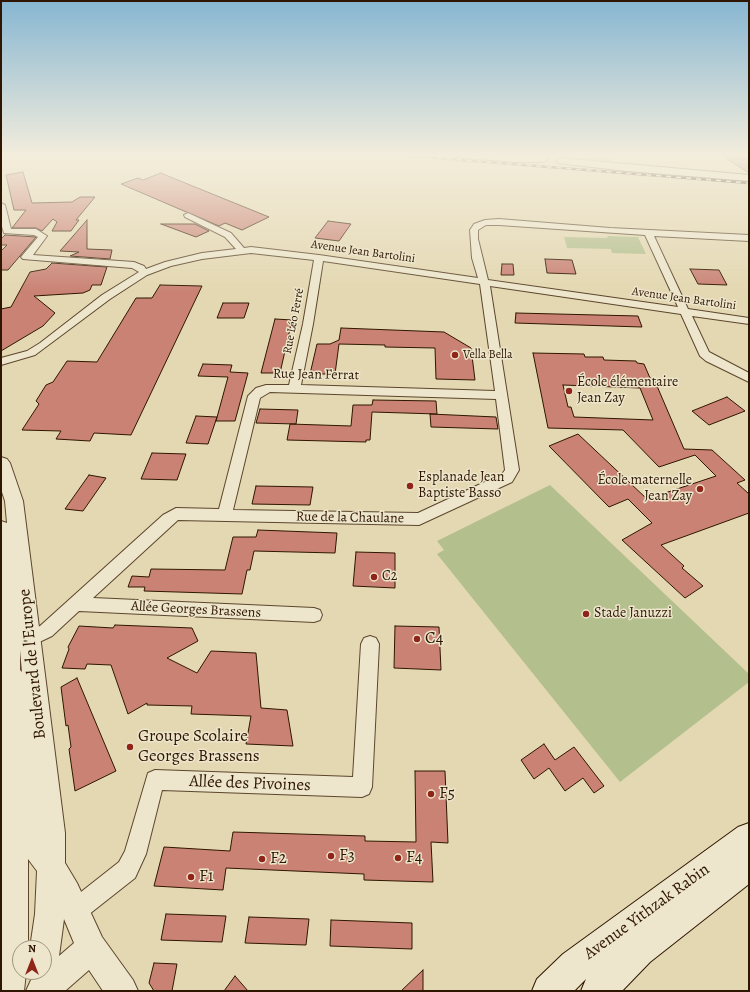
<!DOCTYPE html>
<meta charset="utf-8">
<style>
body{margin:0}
#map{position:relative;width:750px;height:992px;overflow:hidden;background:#e4d8b2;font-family:Alegreya,serif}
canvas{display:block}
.frame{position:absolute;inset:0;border:2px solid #2f1600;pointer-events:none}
.north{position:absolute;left:12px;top:940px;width:40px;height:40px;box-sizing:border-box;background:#ede6cd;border:1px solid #a1937b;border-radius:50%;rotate:0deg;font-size:11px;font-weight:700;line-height:16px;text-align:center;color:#2f1600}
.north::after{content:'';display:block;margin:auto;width:14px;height:18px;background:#8f2418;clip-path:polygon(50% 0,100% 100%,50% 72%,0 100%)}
</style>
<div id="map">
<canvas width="750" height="992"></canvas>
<div class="frame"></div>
<div class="north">N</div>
</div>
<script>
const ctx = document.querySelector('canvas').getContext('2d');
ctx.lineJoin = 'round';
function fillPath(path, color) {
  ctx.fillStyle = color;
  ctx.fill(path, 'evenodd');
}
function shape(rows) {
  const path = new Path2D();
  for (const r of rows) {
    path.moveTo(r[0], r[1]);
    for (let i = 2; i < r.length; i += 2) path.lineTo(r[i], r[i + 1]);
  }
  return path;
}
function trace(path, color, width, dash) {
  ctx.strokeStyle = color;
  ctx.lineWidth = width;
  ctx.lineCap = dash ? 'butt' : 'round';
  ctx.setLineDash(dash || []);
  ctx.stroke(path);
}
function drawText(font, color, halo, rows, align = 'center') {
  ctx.font = font + ' Alegreya,serif';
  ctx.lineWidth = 3;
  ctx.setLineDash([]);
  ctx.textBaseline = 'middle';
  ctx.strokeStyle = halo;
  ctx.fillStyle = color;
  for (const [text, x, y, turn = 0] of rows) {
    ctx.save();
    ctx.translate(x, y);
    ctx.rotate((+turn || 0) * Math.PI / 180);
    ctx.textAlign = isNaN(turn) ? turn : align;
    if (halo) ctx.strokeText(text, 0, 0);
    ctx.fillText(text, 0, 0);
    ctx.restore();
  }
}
fillPath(shape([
 [571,154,608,154,612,163,584,160,574,157],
 [608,236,638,237,646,254,612,253,611,249,567,248,564,237,607,238],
 [550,485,749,674,749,682,620,782,437,554,444,550,437,541]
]), '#b3bf8d');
const building = shape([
 [749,155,749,173,724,157,749,155],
 [23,172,32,203,72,202,80,197,95,197,76,220,79,220,71,231,52,231,57,222,53,219,42,231,36,228,12,228,26,210,14,210,6,175,23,172],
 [161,173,163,174,269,217,242,230,225,223,219,226,121,184,138,178,143,180,161,173],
 [87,220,87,249,112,250,110,259,70,256,79,252,60,251,87,220],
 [328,221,351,224,339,241,315,238,328,221],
 [161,224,195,224,209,231,196,237,161,224],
 [5,235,36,237,8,270,1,270,1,251,7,245,1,245,1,239,5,235],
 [545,259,572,260,576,274,547,273,545,259],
 [52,263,107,267,101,285,92,285,90,290,83,293,34,296,55,313,43,326,1,351,1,309,11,307,30,272,46,269,52,263],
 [502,264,513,264,514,275,501,275,502,264],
 [690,269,719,270,727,285,698,284,690,269],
 [160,285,202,286,131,435,94,433,90,441,56,439,61,431,22,430,39,404,36,401,46,385,53,382,67,361,97,362,136,298,152,298,160,285],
 [223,303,249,303,244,318,217,318,223,303],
 [516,313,638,316,642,327,515,323,516,313],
 [275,319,292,320,280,373,261,373,275,319],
 [341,328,444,332,471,348,475,380,436,379,435,348,385,347,385,345,339,344,335,374,310,374,317,344,330,344,339,340,341,328],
 [533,353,584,354,585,357,603,357,604,360,636,361,637,363,644,364,650,378,654,379,684,449,712,450,745,480,737,483,749,494,749,513,661,545,684,566,682,568,703,586,685,598,622,540,652,523,628,499,609,507,549,446,578,434,647,499,716,476,695,455,659,467,623,430,548,428,533,353],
 [563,385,640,388,653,420,574,417,571,407,568,407,563,385],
 [203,364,232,365,230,372,248,373,235,421,216,421,228,377,198,376,203,364],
 [727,397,745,411,709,425,692,411,727,397],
 [373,400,436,401,437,414,372,412,370,440,366,440,366,442,287,440,290,424,351,426,353,405,372,405,373,400],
 [260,409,298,410,296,424,256,423,260,409],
 [430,414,496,417,498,429,431,427,430,414],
 [196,416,217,417,208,444,186,443,196,416],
 [152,453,186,454,177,480,141,479,152,453],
 [89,475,106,478,83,511,65,509,89,475],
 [256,486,313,487,310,505,252,504,256,486],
 [258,530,337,533,335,553,254,551,250,570,247,570,242,594,144,591,145,587,128,587,132,576,149,577,151,569,225,570,233,537,256,537,258,530],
 [356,552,395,553,395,588,353,586,356,552],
 [115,625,192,628,198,641,167,658,197,673,211,651,256,653,261,708,287,710,293,746,246,744,251,716,191,714,192,706,147,705,147,703,128,714,111,665,87,664,85,669,62,668,69,649,68,647,79,626,113,628,115,625],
 [395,626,439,627,441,670,394,668,395,626],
 [77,678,116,771,75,791,69,749,71,747,68,725,66,726,61,687,77,678],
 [544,744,555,760,574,747,604,786,594,793,583,778,565,791,549,768,534,779,521,760,544,744],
 [415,771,445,771,448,843,431,842,433,882,364,880,364,874,226,868,223,890,154,886,164,847,230,851,233,832,365,836,365,841,416,842,415,771],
 [166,914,226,916,222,942,161,940,166,914],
 [249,917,309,919,306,945,245,943,249,917],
 [331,920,412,923,412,949,330,946,331,920],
 [154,963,177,964,172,991,154,991,149,983,154,963],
 [423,970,423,991,401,991,423,970],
 [235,976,248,991,224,991,235,976]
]);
fillPath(building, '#c98274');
trace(building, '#2f1600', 1);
const minor = shape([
 [1,203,5,205,11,229,36,229,47,236,33,255,134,262,144,266,146,269,165,262,202,253,236,249,225,237,185,217,184,215,188,213,231,233,244,248,251,247,319,255,478,278,472,258,470,230,474,224,485,220,499,219,610,228,749,235,749,241,654,236,688,309,749,318,749,324,692,316,709,352,749,373,749,382,706,361,700,356,681,314,490,286,519,470,512,482,419,525,178,520,93,598,314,608,320,610,322,615,320,620,314,622,79,611,52,636,31,646,25,644,23,638,25,632,40,626,163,515,176,508,219,509,248,396,256,388,266,385,289,385,303,324,314,260,251,253,202,259,171,266,147,275,110,299,35,355,1,365,1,358,27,351,40,343,102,295,139,272,132,268,23,259,21,257,38,237,34,235,4,233,1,223,1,203],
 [486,225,499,225,645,235,678,307,488,280,478,239,478,230,486,225],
 [323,261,480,284,495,391,301,385,313,324,323,261],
 [270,392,496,399,505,470,502,474,418,513,233,510,260,398,270,392],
 [370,636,376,638,379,644,372,787,369,794,362,797,162,790,146,854,135,878,83,919,75,922,67,919,64,911,67,903,119,862,125,851,148,773,155,770,353,777,361,644,364,638,370,636]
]);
const tertiary = shape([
 [451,154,544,156,549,159,544,162,515,162,455,157,451,154],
 [561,158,749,175,749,181,626,171,558,163,556,161,561,158],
 [1,457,7,459,10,463,23,501,65,833,65,863,77,883,102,937,133,980,138,991,103,991,89,970,65,991,26,991,31,980,40,972,44,972,44,948,30,948,35,914,37,871,28,859,28,948,20,948,20,972,26,972,24,991,1,991,1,521,7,523,5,501,1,489,1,457],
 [20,650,22,672,20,670,20,650],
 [64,919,74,943,59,956,64,919]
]);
const secondary = shape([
 [749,823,749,884,650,962,622,991,581,991,586,979,574,991,532,991,537,979,563,954,738,827,749,823]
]);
trace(minor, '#5c462c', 2);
trace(tertiary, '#5c462c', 2);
trace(secondary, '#2f1600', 2);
fillPath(minor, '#ede6cd');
fillPath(tertiary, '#ede6cd');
fillPath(secondary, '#ede6cd');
const rail = shape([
 [387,154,749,183]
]);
trace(rail, '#2f1600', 2.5);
trace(rail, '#ede6cd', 1.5, [5]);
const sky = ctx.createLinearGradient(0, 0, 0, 293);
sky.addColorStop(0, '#87b6d2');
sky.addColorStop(0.53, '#f3eddc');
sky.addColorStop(1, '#f3eddc00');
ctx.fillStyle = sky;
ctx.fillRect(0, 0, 750, 293);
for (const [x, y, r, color] of [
 [455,355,4,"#8f2418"],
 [569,391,4,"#8f2418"],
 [410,486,4,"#8f2418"],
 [700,489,4,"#8f2418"],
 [374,577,4,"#8f2418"],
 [586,614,4,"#8f2418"],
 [417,639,4,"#8f2418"],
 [130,747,4,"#8f2418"],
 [431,794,4,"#8f2418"],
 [331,856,4,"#8f2418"],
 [398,858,4,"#8f2418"],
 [262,859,4,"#8f2418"],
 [191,877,4,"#8f2418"]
]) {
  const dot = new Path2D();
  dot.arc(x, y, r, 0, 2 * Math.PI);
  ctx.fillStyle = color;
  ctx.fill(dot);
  trace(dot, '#ede6cd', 1.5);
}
drawText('12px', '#2f1600', '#ede6cd', [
 ["Avenue Jean Bartolini",363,252,8],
 ["Avenue Jean Bartolini",684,299,8],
 ["Rue Léo Ferré",294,321,-79]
]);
drawText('12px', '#2f1600', '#ede6cd', [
 ["Vella Bella",463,355]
], 'left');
drawText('14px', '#2f1600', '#ede6cd', [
 ["Rue Jean Ferrat",316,375,1],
 ["Rue de la Chaulane",350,518,1],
 ["Allée Georges Brassens",196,610,3]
]);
drawText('14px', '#2f1600', '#ede6cd', [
 ["École élémentaire",577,383],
 ["Jean Zay",577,399],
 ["Esplanade Jean",418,478],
 ["Baptiste Basso",418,494],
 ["École maternelle",692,481,"right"],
 ["Jean Zay",692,497,"right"],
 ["C2",382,577],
 ["Stade Januzzi",594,614]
], 'left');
drawText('17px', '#2f1600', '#ede6cd', [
 ["C4",425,639],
 ["Groupe Scolaire",138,737],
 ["Georges Brassens",138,757],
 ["F5",439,794],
 ["F3",339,856],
 ["F4",406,858],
 ["F2",270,859],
 ["F1",199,877]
], 'left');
drawText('17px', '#2f1600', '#ede6cd', [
 ["Boulevard de l'Europe",33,664,-96],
 ["Allée des Pivoines",250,784,2],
 ["Avenue Yithzak Rabin",647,912,-36]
]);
</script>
